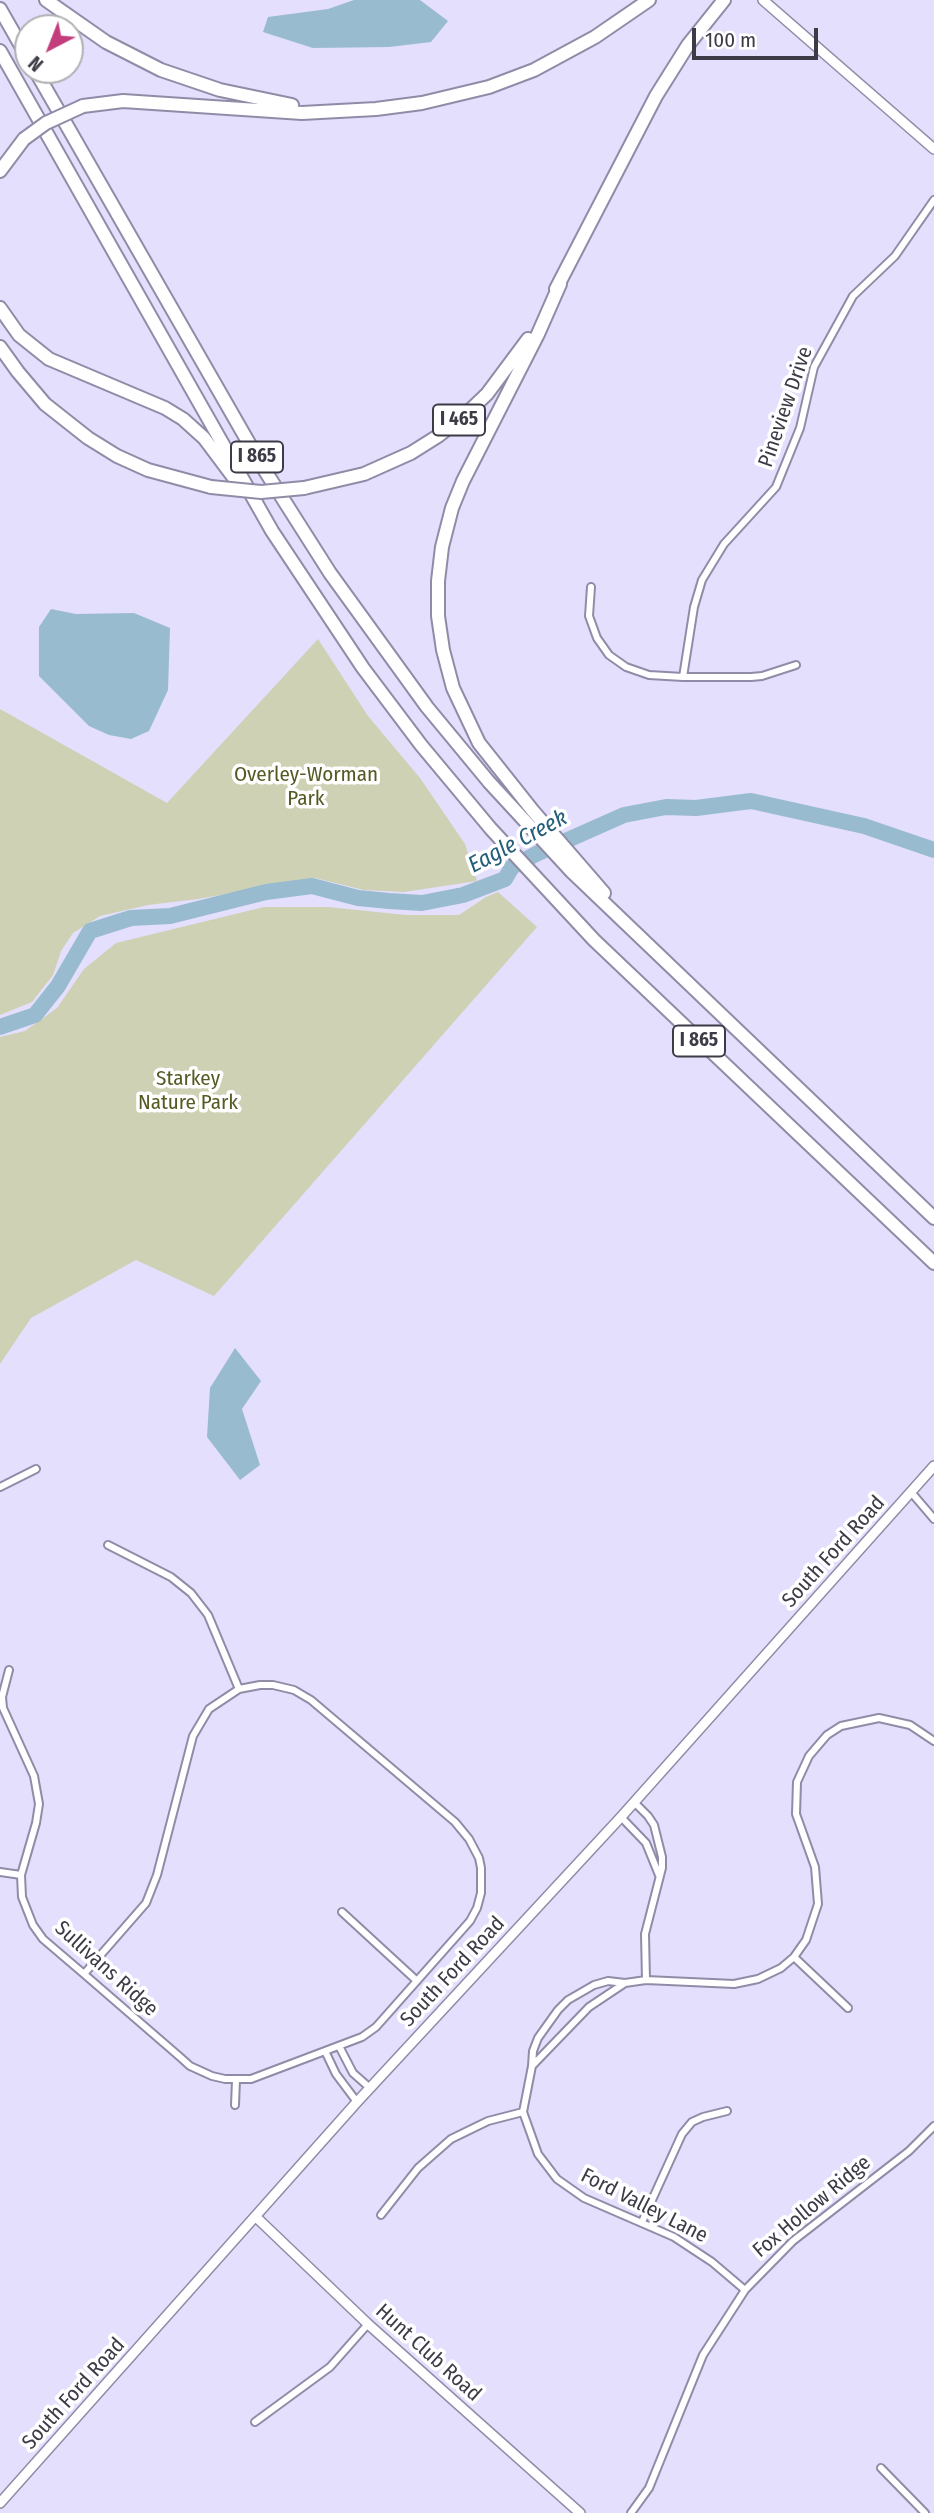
<!DOCTYPE html>
<style>
body{margin:0}
#map{position:relative;width:934px;height:2513px;overflow:hidden;background:#e3dffd;font-family:"Fira Sans Condensed",sans-serif}
canvas{display:block}
.north{position:absolute;left:14px;top:14px;width:70px;height:70px;box-sizing:border-box;background:#fff;border:2px solid #b1b1b5;border-radius:50%;rotate:222deg;font-size:19px;font-weight:700;line-height:28px;text-align:center;color:#3c3b46}
.north::after{content:'';display:block;margin:auto;width:24px;height:32px;background:#c33c7c;clip-path:polygon(50% 0,100% 100%,50% 72%,0 100%)}
.scale{position:absolute;left:692px;top:28px;width:126px;height:32px;box-sizing:border-box;border:4px solid #3c3b46;border-top:0;padding-left:9px;font-size:21px;line-height:24px;white-space:nowrap;color:#3c3b46;-webkit-text-stroke:5px #fff;paint-order:stroke}
</style>
<div id="map">
<canvas width="934" height="2513"></canvas>
<div class="north">N</div>
<div class="scale">100 m</div>
</div>
<script>
const ctx = document.querySelector('canvas').getContext('2d');
ctx.lineJoin = 'round';
function fillPath(path, color) {
  ctx.fillStyle = color;
  ctx.fill(path, 'evenodd');
}
function shape(rows) {
  const path = new Path2D();
  for (const r of rows) {
    path.moveTo(r[0], r[1]);
    for (let i = 2; i < r.length; i += 2) path.lineTo(r[i], r[i + 1]);
  }
  return path;
}
function trace(path, color, width, dash) {
  ctx.strokeStyle = color;
  ctx.lineWidth = width;
  ctx.lineCap = dash ? 'butt' : 'round';
  ctx.setLineDash(dash || []);
  ctx.stroke(path);
}
function drawText(font, color, halo, rows, align = 'center') {
  ctx.font = font + ' "Fira Sans Condensed",sans-serif';
  ctx.lineWidth = 7;
  ctx.setLineDash([]);
  ctx.textBaseline = 'middle';
  ctx.strokeStyle = halo;
  ctx.fillStyle = color;
  for (const [text, x, y, turn = 0] of rows) {
    ctx.save();
    ctx.translate(x, y);
    ctx.rotate((+turn || 0) * Math.PI / 180);
    ctx.textAlign = isNaN(turn) ? turn : align;
    if (halo) ctx.strokeText(text, 0, 0);
    ctx.fillText(text, 0, 0);
    ctx.restore();
  }
}
fillPath(shape([
 [318,639,368,716,420,778,465,844,477,881,404,892,364,890,315,878,198,899,148,905,100,916,73,933,61,951,53,975,32,1002,0,1015,0,709,167,803],
 [498,892,537,927,214,1296,136,1260,31,1318,0,1364,0,1037,25,1031,57,1008,84,969,116,943,264,907,328,907,406,915,459,915,486,897]
]), '#ced1b4');
fillPath(shape([
 [354,0,420,0,448,21,431,42,389,47,313,48,263,32,268,17,328,9],
 [51,609,76,614,134,613,170,628,168,690,149,731,131,739,109,735,89,726,39,676,39,627],
 [235,1348,261,1381,242,1409,260,1465,240,1480,207,1437,210,1388]
]), '#99bbcf');
trace(shape([
 [0,1027,35,1015,58,986,90,931,131,918,170,916,266,892,312,886,358,898,389,901,422,903,463,895,505,879,512,867,536,854,624,815,666,807,696,808,751,801,864,826,934,850]
]), '#99bbcf', 16);
const street = shape([
 [591,587,589,616,597,638,609,655,626,667,649,675,683,677,751,677,762,676,796,665],
 [683,677,694,607,702,580,724,544,776,487,800,428,814,367,853,296,895,256,934,200],
 [0,1487,36,1469],
 [911,1492,934,1519],
 [108,1545,171,1577,191,1593,208,1615,239,1689],
 [9,1670,2,1697,3,1708,34,1776,39,1804,36,1823,21,1875,22,1897,33,1925,43,1939,84,1974,180,2057,190,2066,212,2076,225,2079,251,2079,362,2037,376,2027,470,1921,477,1908,481,1893,481,1868,479,1858,469,1839,455,1822,311,1700,294,1690,273,1685,260,1685,239,1689,209,1709,193,1736,157,1875,146,1903,84,1974],
 [621,1817,646,1843,659,1875],
 [0,1872,21,1875],
 [342,1912,417,1981],
 [794,1957,848,2008],
 [646,1980,734,1984,758,1979,781,1968,794,1957,806,1940,818,1904,815,1867,796,1814,797,1782,809,1756,827,1735,841,1726,879,1718,910,1725,934,1741],
 [625,1983,589,2007,532,2066,533,2051,538,2038,558,2010,568,2000,594,1985,608,1981,625,1983,646,1980,645,1934,662,1868,662,1857,654,1825,648,1816,634,1802],
 [339,2046,353,2073,370,2088],
 [325,2051,336,2074,357,2102],
 [532,2066,523,2112,538,2154,557,2179,584,2198,674,2237,712,2262,745,2290],
 [235,2105,236,2080],
 [381,2215,418,2168,451,2139,488,2121,523,2112],
 [642,2222,682,2134,692,2122,703,2117,727,2111],
 [255,2422,330,2367,368,2324],
 [881,2468,925,2513],
 [631,2513,649,2488,703,2355,745,2290,793,2241,909,2151,934,2126]
]);
const secondary = shape([
 [763,0,934,149],
 [256,2217,368,2324,580,2513],
 [0,2503,357,2102,621,1817,934,1466]
]);
const highway = shape([
 [46,0,106,42,161,70,220,90,292,105],
 [0,9,28,58],
 [0,51,272,531,363,668,421,745,491,829,594,940,934,1263],
 [35,70,262,466,330,573,427,707,489,782,572,872,934,1218],
 [83,106,123,101,302,113,376,109,422,103,489,87,534,70,595,37,649,0],
 [0,171,24,139],
 [560,284,538,334,463,481,452,508,442,547,438,581,438,616,443,650,453,688,479,743,533,811,604,893],
 [556,289,656,96,688,45,724,0],
 [0,308,19,335,49,359,165,408,183,419,204,438,234,478],
 [0,347,18,372,45,404,88,438,117,456,148,470,211,487],
 [304,488,364,474,411,453,438,436,465,415,487,394,528,339]
]);
trace(street, '#908ca7', 10);
trace(secondary, '#908ca7', 12);
trace(highway, '#908ca7', 16);
trace(street, '#fff', 6);
trace(secondary, '#fff', 9);
trace(highway, '#fff', 12);
const highwayBridge = shape([
 [24,139,46,123,83,106],
 [211,487,261,492,304,488]
]);
trace(highwayBridge, '#908ca7', 16, []);
trace(highwayBridge, '#fff', 12);
for (const [x, y, w] of [
 [459,420,52],
 [257,457,52],
 [699,1041,52]
]) {
  const box = new Path2D();
  box.roundRect(x - w / 2, y - 15.5, w, 31, 5);
  ctx.fillStyle = '#fff';
  ctx.fill(box);
  trace(box, '#3c3b46', 2);
}
drawText('bold 19px', '#3c3b46', null, [
 ["I 465",459,420],
 ["I 865",257,457],
 ["I 865",699,1041]
]);
drawText('21px', '#3c3b46', '#fff', [
 ["Pineview Drive",786,407,-71],
 ["South Ford Road",834,1552,-48],
 ["Sullivans Ridge",106,1969,42],
 ["South Ford Road",453,1972,-47],
 ["Ford Valley Lane",644,2206,27],
 ["Fox Hollow Ridge",812,2207,-40],
 ["Hunt Club Road",428,2353,42],
 ["South Ford Road",74,2394,-48]
]);
drawText('21px', '#565923', '#fff', [
 ["Overley-Worman",306,775],
 ["Park",306,799],
 ["Starkey",188,1079],
 ["Nature Park",188,1103]
]);
drawText('italic 23px', '#235d7a', '#fff', [
 ["Eagle Creek",518,842,-28]
]);
</script>
